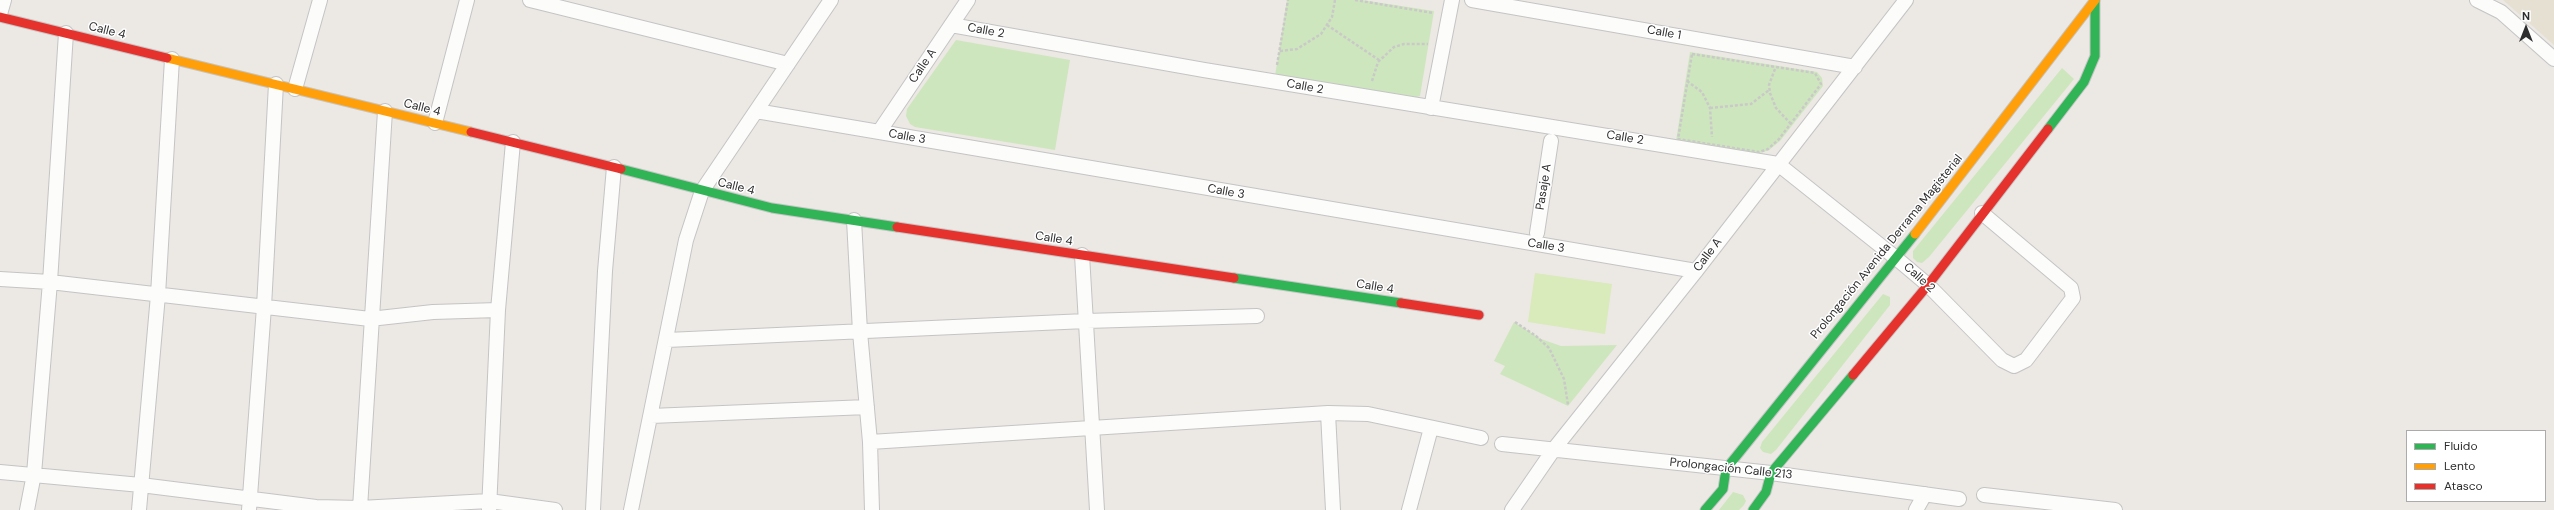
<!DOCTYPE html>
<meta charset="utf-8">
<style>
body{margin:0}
#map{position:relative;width:2554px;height:510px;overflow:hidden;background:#ece8e4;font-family:"DM Sans",sans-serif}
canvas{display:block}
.legend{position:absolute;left:2406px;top:430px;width:140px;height:72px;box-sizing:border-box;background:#fff;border:1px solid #ababab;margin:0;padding:5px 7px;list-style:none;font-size:12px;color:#2e2e2e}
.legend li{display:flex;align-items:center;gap:8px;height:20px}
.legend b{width:20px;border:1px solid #ababab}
.north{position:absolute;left:2506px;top:8px;width:40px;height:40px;-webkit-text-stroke:3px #fff;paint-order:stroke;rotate:0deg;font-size:11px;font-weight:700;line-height:16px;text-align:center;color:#2e2e2e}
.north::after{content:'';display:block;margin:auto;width:14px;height:18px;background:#2e2e2e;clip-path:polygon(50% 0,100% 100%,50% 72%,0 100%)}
</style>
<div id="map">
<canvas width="2554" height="510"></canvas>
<ul class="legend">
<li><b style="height:5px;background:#30b455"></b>Fluido</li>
<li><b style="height:5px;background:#ff9f0a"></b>Lento</li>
<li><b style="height:5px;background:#e5322d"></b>Atasco</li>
</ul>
<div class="north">N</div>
</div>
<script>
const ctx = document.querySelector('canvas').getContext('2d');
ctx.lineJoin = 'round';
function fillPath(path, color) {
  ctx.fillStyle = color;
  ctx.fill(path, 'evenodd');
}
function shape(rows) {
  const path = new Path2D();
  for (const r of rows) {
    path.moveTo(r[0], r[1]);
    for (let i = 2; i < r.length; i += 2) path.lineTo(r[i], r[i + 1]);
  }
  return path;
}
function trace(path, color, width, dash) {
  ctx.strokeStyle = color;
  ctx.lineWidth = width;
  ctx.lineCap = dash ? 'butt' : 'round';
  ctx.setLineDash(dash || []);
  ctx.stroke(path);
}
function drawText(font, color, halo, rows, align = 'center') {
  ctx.font = font + ' "DM Sans",sans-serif';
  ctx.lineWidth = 3;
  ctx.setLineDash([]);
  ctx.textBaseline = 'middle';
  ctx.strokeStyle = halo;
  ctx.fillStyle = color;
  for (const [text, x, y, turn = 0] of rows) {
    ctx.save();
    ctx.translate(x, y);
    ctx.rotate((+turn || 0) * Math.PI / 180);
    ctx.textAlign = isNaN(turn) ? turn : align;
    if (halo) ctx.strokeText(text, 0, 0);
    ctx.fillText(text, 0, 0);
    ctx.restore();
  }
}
fillPath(shape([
 [2503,0,2554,0,2554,45]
]), '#e6e0d3');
fillPath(shape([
 [1287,0,1362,0,1434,11,1420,96,1417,97,1275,76],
 [956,40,1070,60,1055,150,915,127,910,124,906,116,907,109],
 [1690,52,1817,72,1822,78,1823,86,1780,141,1769,150,1760,153,1676,141],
 [2062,68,2074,79,1929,257,1922,263,1917,262,1913,258,1913,251],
 [1883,294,1890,297,1890,305,1776,450,1771,454,1763,452,1760,448,1762,442],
 [1514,322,1541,339,1561,346,1617,345,1568,406,1500,374,1505,366,1494,361],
 [1733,492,1743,495,1746,501,1744,505,1739,510,1719,510]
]), '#cee6be');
fillPath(shape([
 [1535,273,1612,284,1605,334,1528,322]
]), '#d9eabb');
const street = shape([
 [530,0,788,64],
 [1472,0,1855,67],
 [2477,0,2501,12,2554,59],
 [0,14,4,0],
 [951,25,1204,70,1778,164,1896,258,1928,285,2002,360,2014,366,2026,360,2073,298,2071,288,1982,213],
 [295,89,320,0],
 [1431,108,1452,0],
 [756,111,1696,271],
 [435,123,467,0],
 [879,132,968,0],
 [854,220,860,332,870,442,872,510],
 [1537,233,1551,141],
 [1082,255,1097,510],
 [0,279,50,282,370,319,433,312,498,310],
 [667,340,1086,321,1257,316],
 [1328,413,1333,510],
 [651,416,867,407],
 [870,442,1328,413,1368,414,1481,438],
 [1502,444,1771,473,1959,499],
 [0,472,141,485,316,507,360,508,489,501,555,510],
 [1984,495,2115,510],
 [360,508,385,111],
 [27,510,34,474,50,282,66,33],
 [139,510,158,295,172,59],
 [249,510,264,307,276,84],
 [489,510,498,310,513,142],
 [593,510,605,271,614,167],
 [631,510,686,240,702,191,831,0],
 [1409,510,1431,428],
 [1512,510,1554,449,1696,271,1906,0],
 [1916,510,1925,494]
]);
const fast = shape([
 [2048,129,2084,82,2095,56,2095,0],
 [621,169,772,208,897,227],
 [1234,278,1401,303],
 [1705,510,1723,489,1726,469,1915,234],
 [1753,510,1766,492,1771,473,1853,375]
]);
const slow = shape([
 [167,58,471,132],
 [1915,234,2095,0]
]);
const jam = shape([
 [0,17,167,58],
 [471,132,621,169],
 [897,227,1234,278],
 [1401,303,1479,315],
 [1853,375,1928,285,2048,129]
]);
trace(street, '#c5c4c5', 16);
trace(fast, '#c5c4c5', 11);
trace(slow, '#c5c4c5', 11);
trace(jam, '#c5c4c5', 11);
trace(shape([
 [1355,0,1433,13],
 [1327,25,1379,60],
 [1280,51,1297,49,1321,34,1332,17,1335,0],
 [1692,54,1815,73,1821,84,1779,139,1768,149,1759,152,1678,139,1692,54],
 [1277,65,1288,0],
 [1775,69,1769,85,1770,93,1776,108,1791,124],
 [1372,81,1378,62,1394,47,1404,44,1428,44],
 [1687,81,1702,92,1710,108,1712,137],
 [1710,108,1751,104,1769,90],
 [1515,322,1536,336,1549,348,1564,379,1568,405]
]), '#c9c9c8', 2.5, [3, 2]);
trace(street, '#fcfcfb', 14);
trace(fast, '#30b455', 9);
trace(slow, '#ff9f0a', 9);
trace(jam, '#e5322d', 9);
drawText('12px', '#2e2e2e', '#fff', [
 ["Calle 4",107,31,14],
 ["Calle 2",986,31,10],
 ["Calle 1",1664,33,10],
 ["Calle A",923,66,-56],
 ["Calle 2",1305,87,10],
 ["Calle 4",422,108,14],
 ["Calle 3",907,137,10],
 ["Calle 2",1625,138,9],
 ["Calle 4",736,187,14],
 ["Pasaje A",1544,187,-81],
 ["Calle 3",1226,192,10],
 ["Calle 4",1054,239,9],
 ["Calle 3",1546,246,9],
 ["Prolongación Avenida Derrama Magisterial",1887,247,-51],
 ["Calle A",1708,255,-53],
 ["Calle 2",1919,278,42],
 ["Calle 4",1375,287,9],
 ["Prolongación Calle 213",1731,469,6]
]);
</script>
